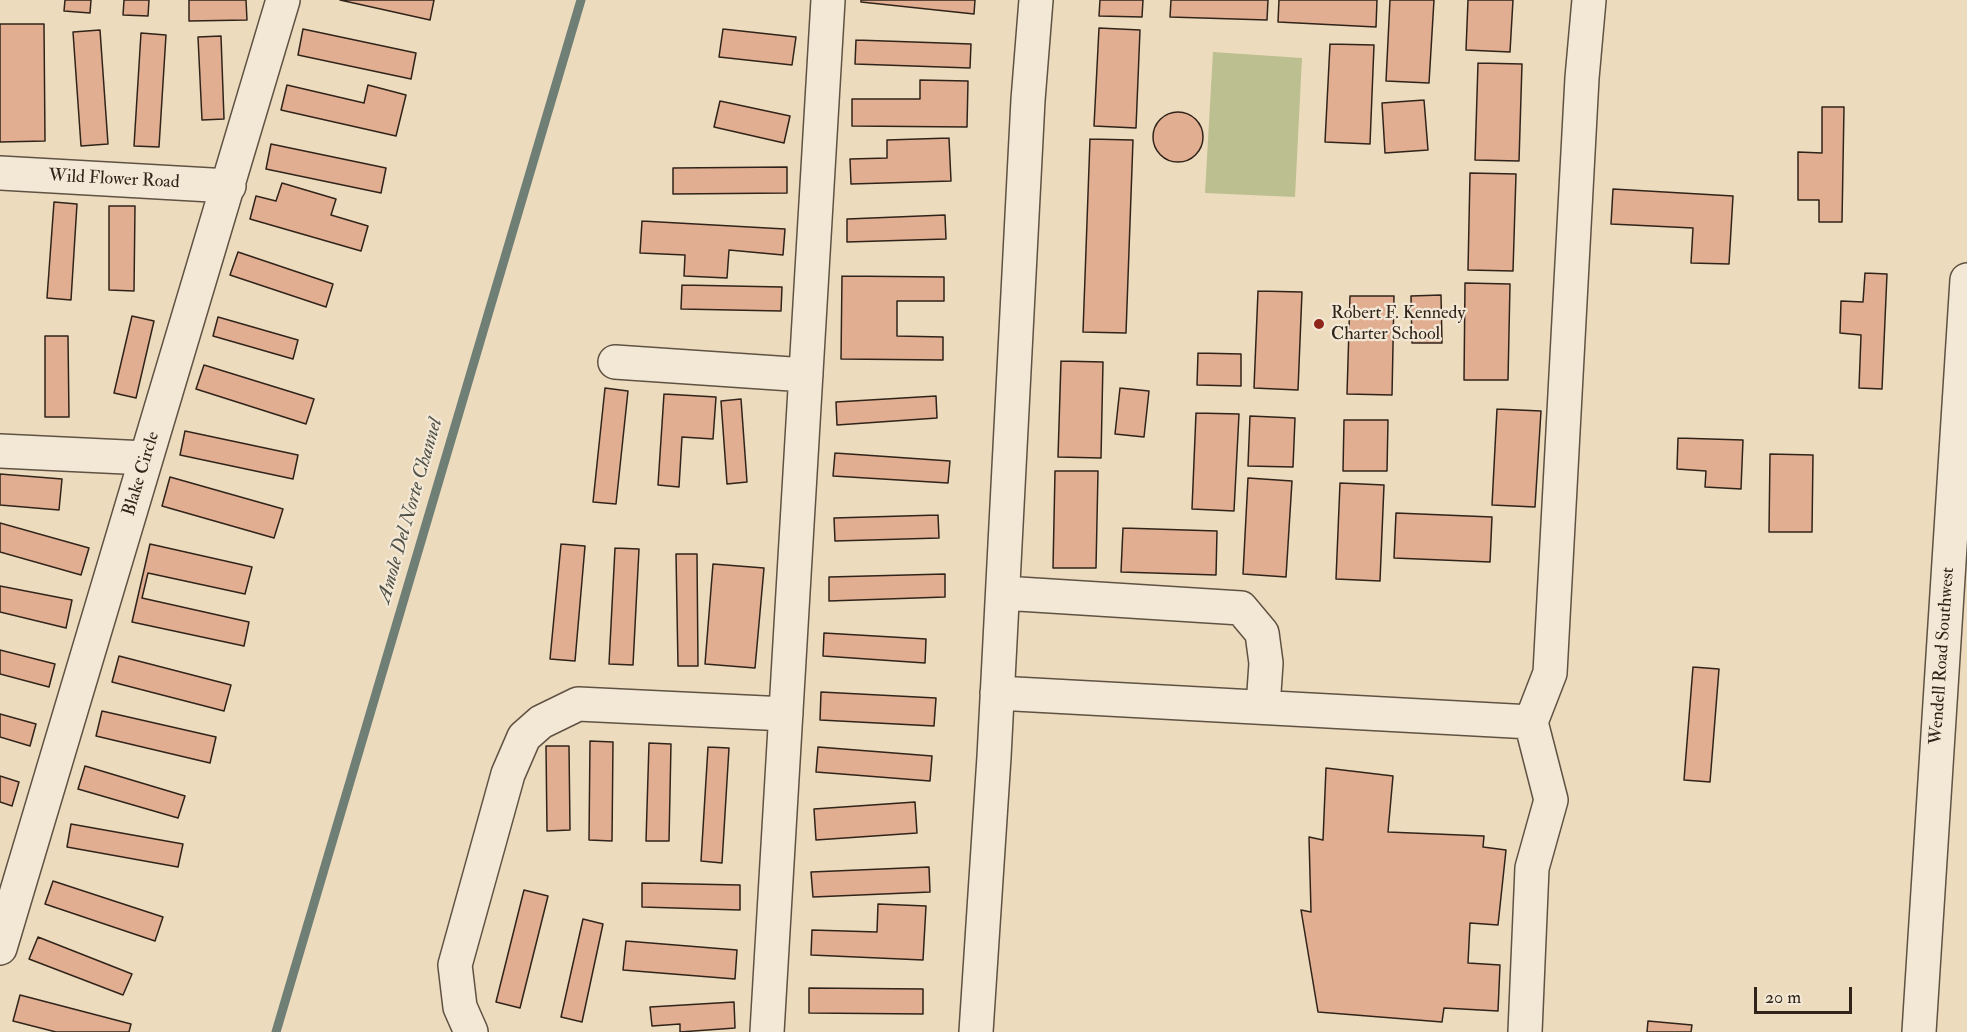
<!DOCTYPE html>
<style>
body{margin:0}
#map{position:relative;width:1967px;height:1032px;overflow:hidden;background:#eddbbe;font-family:"IM FELL Double Pica",serif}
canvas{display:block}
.scale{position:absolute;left:1754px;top:987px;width:98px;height:27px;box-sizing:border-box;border:3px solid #30241a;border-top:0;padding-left:8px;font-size:18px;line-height:21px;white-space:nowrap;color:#30241a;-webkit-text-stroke:4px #f3e8d5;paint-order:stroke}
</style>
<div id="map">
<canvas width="1967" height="1032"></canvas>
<div class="scale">20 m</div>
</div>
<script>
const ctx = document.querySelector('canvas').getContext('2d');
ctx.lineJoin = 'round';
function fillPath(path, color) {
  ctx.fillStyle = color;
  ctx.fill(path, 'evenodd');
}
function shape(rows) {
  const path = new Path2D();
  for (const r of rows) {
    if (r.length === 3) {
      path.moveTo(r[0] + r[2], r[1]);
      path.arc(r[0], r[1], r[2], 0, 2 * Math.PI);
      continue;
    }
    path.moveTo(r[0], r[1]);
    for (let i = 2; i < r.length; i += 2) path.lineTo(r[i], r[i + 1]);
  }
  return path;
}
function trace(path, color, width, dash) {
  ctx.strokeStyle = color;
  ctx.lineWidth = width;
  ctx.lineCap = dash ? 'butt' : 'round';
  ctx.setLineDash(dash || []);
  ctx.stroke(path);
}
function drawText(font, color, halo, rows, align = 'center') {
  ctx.font = font + ' "IM FELL Double Pica",serif';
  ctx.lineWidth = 4.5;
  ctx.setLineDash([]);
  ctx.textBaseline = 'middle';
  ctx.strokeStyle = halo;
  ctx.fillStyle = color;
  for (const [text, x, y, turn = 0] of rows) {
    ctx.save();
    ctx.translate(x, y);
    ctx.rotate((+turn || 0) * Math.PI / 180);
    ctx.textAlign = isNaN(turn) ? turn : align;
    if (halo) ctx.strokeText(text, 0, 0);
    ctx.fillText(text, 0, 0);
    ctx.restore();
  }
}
fillPath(shape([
 [1213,52,1302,58,1295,197,1205,193]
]), '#bcbf8f');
trace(shape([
 [276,1032,581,0]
]), '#6f7f76', 9);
const building = shape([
 [65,0,91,0,90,13,64,11,65,0],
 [124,0,149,0,148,16,123,15,124,0],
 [189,0,246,0,247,20,189,21,189,0],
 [340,0,434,0,430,20,340,0],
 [861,0,975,0,974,14,861,2,861,0],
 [1100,0,1143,0,1142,17,1099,16,1100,0],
 [1171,0,1268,0,1267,20,1170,17,1171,0],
 [1279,0,1377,0,1376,27,1278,22,1279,0],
 [1390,0,1434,0,1429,83,1386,81,1390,0],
 [1468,0,1513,0,1510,52,1466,50,1468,0],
 [0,24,44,24,45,141,0,142,0,24],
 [1099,28,1140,30,1136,128,1094,126,1099,28],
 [303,29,416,53,411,79,298,55,303,29],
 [723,29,796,37,792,65,719,57,723,29],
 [100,30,108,144,81,146,73,32,100,30],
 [141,33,166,35,159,147,134,146,141,33],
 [221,36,224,119,202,120,198,37,221,36],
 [856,40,971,44,970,68,855,64,856,40],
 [1330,44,1374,45,1370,144,1325,142,1330,44],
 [1478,63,1522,64,1519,161,1475,160,1478,63],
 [920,80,968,81,967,127,852,126,852,99,920,99,920,80],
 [287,85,364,103,368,85,406,95,396,136,281,110,287,85],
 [1424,100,1428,150,1385,153,1382,103,1424,100],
 [720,101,790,116,784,143,714,127,720,101],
 [1822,107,1844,107,1842,222,1819,222,1819,200,1798,200,1798,152,1822,153,1822,107],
 [1178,137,25],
 [949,138,951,181,851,184,850,159,887,158,887,140,949,138],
 [1090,139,1133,140,1126,333,1083,332,1090,139],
 [271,144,386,168,381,193,266,169,271,144],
 [787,167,787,193,673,194,673,168,787,167],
 [1470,173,1516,174,1513,271,1468,270,1470,173],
 [282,183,336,199,331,215,368,226,361,251,250,219,256,196,276,201,282,183],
 [1613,189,1733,196,1729,264,1691,263,1693,228,1611,224,1613,189],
 [54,202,77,204,71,300,47,298,54,202],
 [109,206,135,206,134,291,109,290,109,206],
 [945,215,946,239,847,242,847,219,945,215],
 [642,221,785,229,783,255,729,250,727,278,684,276,685,255,640,253,642,221],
 [238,252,333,284,326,307,230,275,238,252],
 [1865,273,1887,274,1882,389,1859,388,1861,335,1840,333,1841,301,1863,302,1865,273],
 [842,276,944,277,944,301,897,301,897,336,943,337,943,360,841,359,842,276],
 [1465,283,1510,284,1508,380,1464,380,1465,283],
 [682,285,782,287,781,311,681,309,682,285],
 [1258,291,1302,292,1298,390,1254,388,1258,291],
 [1441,295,1442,343,1412,343,1411,296,1441,295],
 [1350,296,1394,296,1392,395,1347,394,1350,296],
 [132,316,154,321,136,398,114,393,132,316],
 [218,317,298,340,293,359,213,336,218,317],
 [45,336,68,336,69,417,45,417,45,336],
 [1198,353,1241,354,1241,386,1197,385,1198,353],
 [1061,361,1103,362,1101,458,1058,457,1061,361],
 [204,365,314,399,306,424,196,389,204,365],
 [605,388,628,391,616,504,593,502,605,388],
 [1120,388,1149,391,1144,437,1115,434,1120,388],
 [664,394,716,397,713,439,682,437,679,487,658,485,664,394],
 [936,396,937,418,837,425,836,402,936,396],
 [741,399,747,482,727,484,721,401,741,399],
 [1497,409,1541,411,1535,507,1492,505,1497,409],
 [1196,413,1239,414,1234,511,1192,509,1196,413],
 [1250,416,1295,418,1293,467,1248,466,1250,416],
 [1344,420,1388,420,1387,471,1343,471,1344,420],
 [185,431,298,455,293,479,180,455,185,431],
 [1678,438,1743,440,1741,489,1705,487,1706,471,1677,469,1678,438],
 [835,453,950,461,948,483,833,476,835,453],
 [1770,454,1813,455,1812,532,1769,532,1770,454],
 [1055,471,1098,471,1096,568,1053,568,1055,471],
 [0,474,62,479,59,510,0,505,0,474],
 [170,477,283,509,274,538,162,506,170,477],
 [1248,478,1292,481,1286,577,1243,574,1248,478],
 [1340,483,1384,485,1380,581,1336,579,1340,483],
 [1396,513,1492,517,1490,562,1394,558,1396,513],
 [938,515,939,538,835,541,834,518,938,515],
 [0,523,89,548,81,575,0,552,0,523],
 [1123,528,1217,531,1216,575,1121,572,1123,528],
 [150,544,252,567,245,594,148,573,142,598,249,622,244,646,132,622,150,544],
 [561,544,585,546,575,661,550,659,561,544],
 [615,548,639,549,633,665,609,664,615,548],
 [676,554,697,554,698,666,678,666,676,554],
 [713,564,764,568,755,668,705,664,713,564],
 [945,574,945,597,829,601,829,577,945,574],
 [0,586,72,600,66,628,0,612,0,586],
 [824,633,926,639,925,663,823,656,824,633],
 [0,650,55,664,49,687,0,674,0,650],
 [119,656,231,685,224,711,112,682,119,656],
 [1693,667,1719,669,1710,782,1684,780,1693,667],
 [821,692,936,698,934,726,820,720,821,692],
 [102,711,216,737,210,763,96,736,102,711],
 [0,714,36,724,30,746,0,737,0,714],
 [590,741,613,742,612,841,589,840,590,741],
 [649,743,671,744,669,841,646,841,649,743],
 [546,746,569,746,570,830,547,831,546,746],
 [708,747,729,748,722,863,701,861,708,747],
 [818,747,932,756,930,781,816,772,818,747],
 [85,766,185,796,178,818,78,789,85,766],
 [1326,768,1393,776,1388,832,1484,836,1483,847,1506,850,1498,925,1470,923,1468,963,1500,965,1498,1011,1444,1008,1442,1022,1318,1012,1301,910,1311,912,1309,837,1323,840,1326,768],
 [0,776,19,782,12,806,0,802,0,776],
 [915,802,917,833,816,840,814,809,915,802],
 [71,824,183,844,178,867,67,847,71,824],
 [929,867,930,892,813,897,811,872,929,867],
 [53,881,163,917,155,941,45,904,53,881],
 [642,883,740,885,740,910,642,907,642,883],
 [524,890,548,896,520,1008,496,1002,524,890],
 [878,904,926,906,923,960,811,955,812,930,877,932,878,904],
 [583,919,603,924,582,1022,561,1017,583,919],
 [38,937,132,974,123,995,29,959,38,937],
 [626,941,737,950,735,979,623,970,626,941],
 [809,988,923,989,923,1014,809,1013,809,988],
 [20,995,131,1024,129,1032,56,1032,13,1021,20,995],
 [734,1002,735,1028,680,1032,680,1024,652,1026,650,1007,734,1002],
 [1648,1021,1692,1025,1691,1032,1647,1032,1648,1021]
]);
fillPath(building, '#e1ae91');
trace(building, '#30241a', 1.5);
const minor = shape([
 [0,173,229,186],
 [615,362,806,375],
 [0,451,146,458],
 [1003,593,1241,608,1262,633,1266,663,1263,707],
 [997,693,1531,722],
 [0,948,283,0],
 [471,1032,460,1007,455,965,508,774,524,737,541,722,578,704,786,714],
 [767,1032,828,0],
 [976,1032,994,757,1028,100,1036,0],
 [1525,1032,1532,868,1551,800,1531,722,1550,673,1582,78,1589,0],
 [1919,1032,1967,280]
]);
trace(minor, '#5f5243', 36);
trace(minor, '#f3e8d5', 33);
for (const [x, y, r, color] of [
 [1319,324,6,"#8f2418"]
]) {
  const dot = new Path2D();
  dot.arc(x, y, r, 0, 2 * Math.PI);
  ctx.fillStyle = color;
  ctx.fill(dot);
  trace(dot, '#f3e8d5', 2);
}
drawText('18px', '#30241a', '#f3e8d5', [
 ["Wild Flower Road",114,180,3],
 ["Blake Circle",142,474,-73],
 ["Wendell Road Southwest",1943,656,-86]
]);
drawText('18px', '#30241a', '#f3e8d5', [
 ["Robert F. Kennedy",1331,314],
 ["Charter School",1331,335]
], 'left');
drawText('italic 20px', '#505148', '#f3e8d5', [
 ["Amole Del Norte Channel",411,511,-74]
]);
</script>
